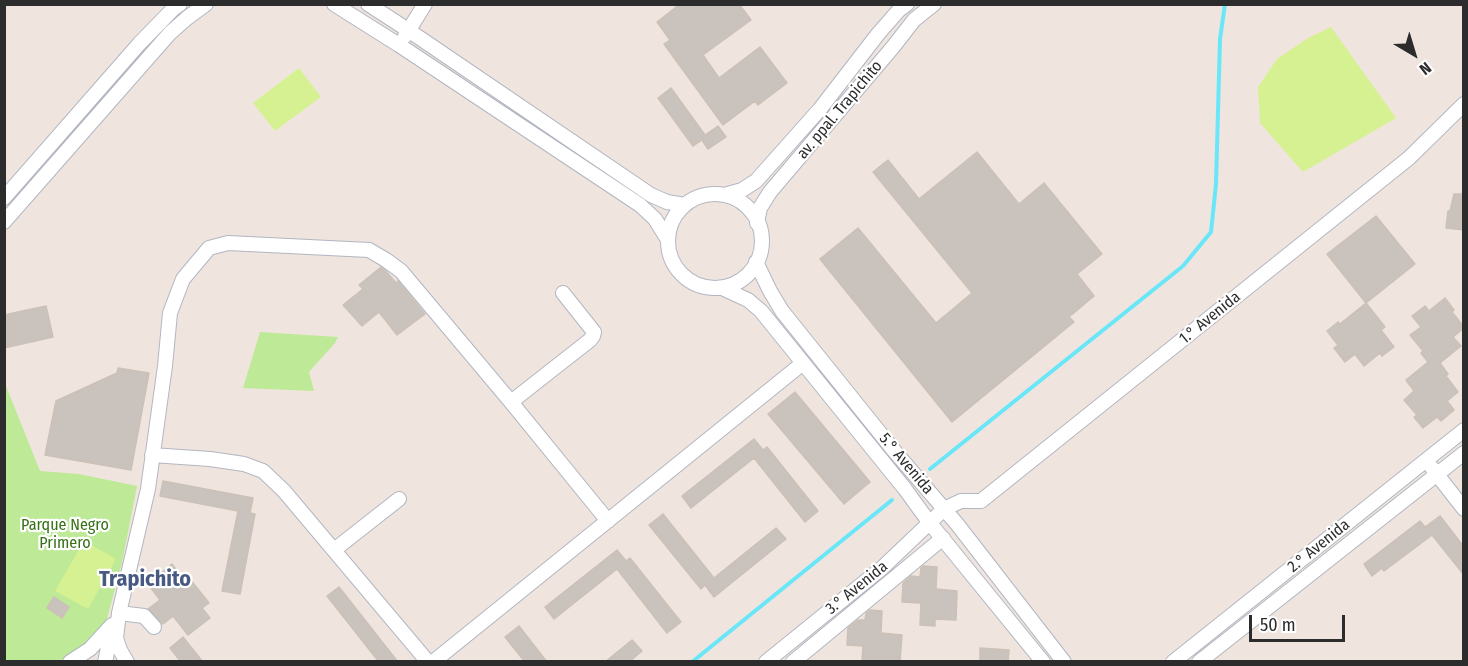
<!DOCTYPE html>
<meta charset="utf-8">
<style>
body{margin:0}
#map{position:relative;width:1468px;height:666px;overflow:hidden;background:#efe5de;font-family:"Fira Sans Condensed",sans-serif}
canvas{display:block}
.frame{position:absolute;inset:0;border:6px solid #2c2c2c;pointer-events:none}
.north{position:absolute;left:1384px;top:24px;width:60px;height:60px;-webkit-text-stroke:4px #fff;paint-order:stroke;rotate:142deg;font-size:16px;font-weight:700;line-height:24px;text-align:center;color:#2c2c2c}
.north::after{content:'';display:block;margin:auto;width:21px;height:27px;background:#2c2c2c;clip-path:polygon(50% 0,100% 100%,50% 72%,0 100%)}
.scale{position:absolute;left:1249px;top:615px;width:96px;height:27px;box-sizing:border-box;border:3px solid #2c2c2c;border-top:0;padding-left:8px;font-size:18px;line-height:21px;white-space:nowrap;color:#2c2c2c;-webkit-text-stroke:4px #fff;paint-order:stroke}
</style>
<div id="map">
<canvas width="1468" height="666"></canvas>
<div class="frame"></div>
<div class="north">N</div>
<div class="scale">50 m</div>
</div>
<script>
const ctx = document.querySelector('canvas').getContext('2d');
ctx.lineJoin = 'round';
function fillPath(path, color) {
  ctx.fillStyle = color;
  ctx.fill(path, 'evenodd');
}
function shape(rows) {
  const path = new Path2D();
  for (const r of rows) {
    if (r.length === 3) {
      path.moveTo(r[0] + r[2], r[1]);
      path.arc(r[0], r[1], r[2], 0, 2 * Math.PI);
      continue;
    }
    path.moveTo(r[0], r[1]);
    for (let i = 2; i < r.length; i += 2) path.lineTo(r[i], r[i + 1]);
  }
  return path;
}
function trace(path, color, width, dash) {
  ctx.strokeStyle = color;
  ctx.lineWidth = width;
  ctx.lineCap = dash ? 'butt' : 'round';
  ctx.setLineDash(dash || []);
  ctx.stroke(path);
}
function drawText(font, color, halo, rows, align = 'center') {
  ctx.font = font + ' "Fira Sans Condensed",sans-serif';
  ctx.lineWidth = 4.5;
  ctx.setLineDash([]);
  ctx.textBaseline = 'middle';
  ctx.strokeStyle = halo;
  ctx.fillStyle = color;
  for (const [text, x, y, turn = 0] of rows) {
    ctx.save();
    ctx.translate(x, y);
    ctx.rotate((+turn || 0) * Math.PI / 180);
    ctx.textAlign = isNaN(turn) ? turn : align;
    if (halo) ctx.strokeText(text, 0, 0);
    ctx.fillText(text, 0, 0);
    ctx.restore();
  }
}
fillPath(shape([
 [260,332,338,337,335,343,309,372,314,391,243,388],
 [4,381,40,471,79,474,137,486,122,563,105,626,83,649,59,661,5,661]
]), '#bee996');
fillPath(shape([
 [1331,27,1396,118,1303,172,1260,123,1258,87,1277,59,1308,38],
 [299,68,321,97,275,131,253,103],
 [84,541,116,559,88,609,55,591]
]), '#d6f191');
trace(shape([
 [930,469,1183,266,1211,232,1216,184,1220,39,1225,4],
 [692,662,892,500]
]), '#69e6f8', 4);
const building = shape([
 [680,4,739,4,751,20,703,55,719,78,760,47,787,83,758,105,755,101,723,125,664,44,670,40,657,22,680,4],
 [671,88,705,135,718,126,726,137,708,149,702,140,693,146,658,98,671,88],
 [977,152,1019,204,1044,183,1102,254,1077,274,1094,296,1069,317,1074,322,952,422,820,259,858,228,936,323,972,293,873,172,888,160,919,199,977,152],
 [1454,194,1464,194,1464,230,1446,228,1448,211,1450,211,1454,194],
 [1376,216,1415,264,1366,303,1327,254,1376,216],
 [381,267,386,271,396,283,398,281,425,314,397,335,379,312,362,326,343,305,363,289,359,285,381,267],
 [1445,298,1454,310,1452,312,1464,327,1464,328,1453,337,1461,346,1440,363,1448,374,1446,376,1458,392,1447,401,1454,410,1441,421,1437,417,1423,428,1414,417,1417,415,1404,400,1414,391,1406,380,1428,362,1421,353,1423,351,1410,335,1421,327,1412,316,1425,306,1429,311,1445,298],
 [1366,303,1385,327,1381,330,1394,347,1382,356,1380,353,1364,366,1355,354,1345,362,1334,348,1338,345,1327,331,1338,322,1340,324,1366,303],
 [46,306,53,337,4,348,4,315,46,306],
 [118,368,149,373,131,470,45,455,56,401,117,373,118,368],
 [795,392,870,482,844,504,768,414,795,392],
 [754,439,763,450,767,447,818,511,805,522,754,458,691,508,682,496,754,439],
 [163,481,253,498,250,513,255,514,240,594,222,591,238,511,160,496,163,481],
 [663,514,714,578,776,528,786,539,714,597,705,585,701,589,649,525,663,514],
 [1440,516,1464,547,1464,575,1432,535,1384,571,1382,568,1372,576,1364,564,1420,521,1425,527,1440,516],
 [617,550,626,561,630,558,681,622,667,633,617,569,554,619,545,607,617,550],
 [172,564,182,577,186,574,209,603,202,608,210,618,188,635,173,616,163,624,148,609,160,600,148,584,172,564],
 [923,566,937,567,936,589,957,591,956,620,935,619,935,626,920,625,921,603,902,602,903,583,911,576,920,577,921,568,923,566],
 [339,587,398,662,379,662,327,596,339,587],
 [54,597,69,607,62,618,47,608,54,597],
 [870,610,882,611,881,633,902,635,900,662,862,662,863,646,847,645,848,628,858,620,865,620,866,613,870,610],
 [519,626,547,662,525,662,505,637,519,626],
 [183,637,203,662,181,662,170,648,183,637],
 [632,640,642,651,629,662,605,662,632,640],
 [980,648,1009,650,1008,662,980,662,980,648]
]);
fillPath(building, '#cac2bd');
trace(building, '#cbc1b7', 1.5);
const minor = shape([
 [334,4,399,45,640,205,655,219,668,240],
 [368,4,408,30,651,195,667,202,685,205],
 [405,36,425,4],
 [715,241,47],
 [724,195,742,190,756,181,820,109,878,34,899,10,907,4],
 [4,198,139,44,173,9,180,4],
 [4,222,170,33,187,18,206,4],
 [757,223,760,208,770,192,893,47,914,20,934,4],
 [756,262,770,291,782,311,896,453,957,524,1064,662],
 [722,288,748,300,761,311,905,489,929,522,1043,662],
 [511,402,590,340,593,336,594,332,563,293],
 [152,455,210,459,244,464,263,471,284,491,428,662],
 [1432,468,1464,509],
 [334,550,399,499],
 [119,613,144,616,154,627],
 [70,662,90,649,112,625],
 [105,662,112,628],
 [127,662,120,650,116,638,119,613,148,489,165,366,170,313,183,279,209,248,228,243,369,250,386,260,401,271,511,402,608,521],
 [433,662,803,363],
 [766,662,882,568,944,509,961,501,981,501,1409,158,1464,104],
 [793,662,943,538],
 [1173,662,1464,430],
 [1199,662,1464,453]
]);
trace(minor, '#b2b6c1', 16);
trace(minor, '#fff', 14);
drawText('16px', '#2c2c2c', '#fff', [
 ["av. ppal. Trapichito",840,110,-50],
 ["1.° Avenida",1210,318,-39],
 ["5.° Avenida",906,464,50],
 ["2.° Avenida",1319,546,-39],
 ["3.° Avenida",857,588,-39]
]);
drawText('16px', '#357115', '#fff', [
 ["Parque Negro",65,526],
 ["Primero",65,544]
]);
drawText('bold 22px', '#485a81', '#fff', [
 ["Trapichito",145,580]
]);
</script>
